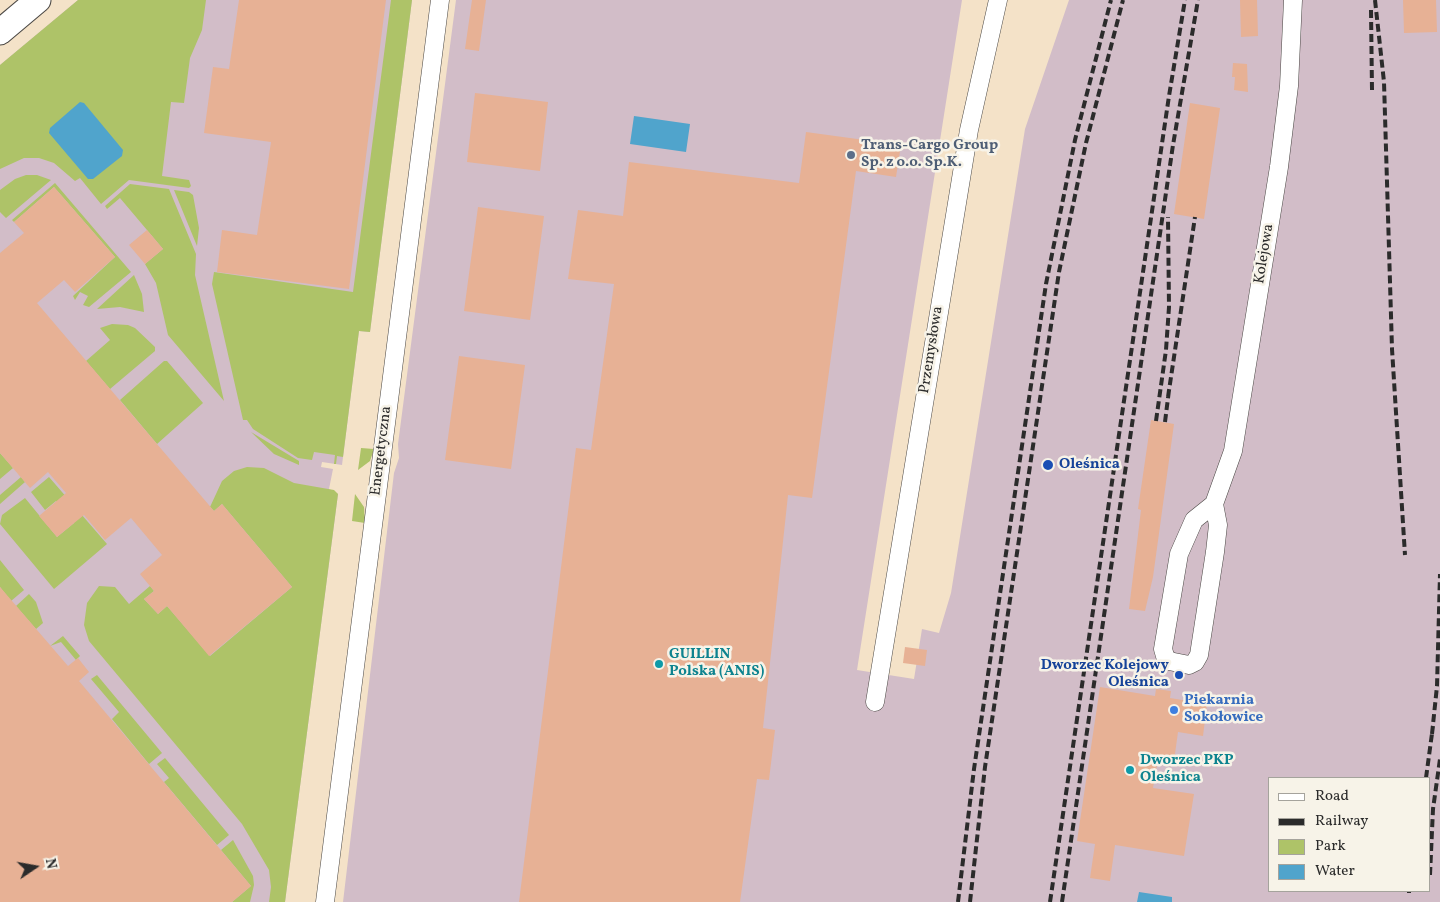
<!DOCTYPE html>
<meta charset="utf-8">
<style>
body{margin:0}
#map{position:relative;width:1440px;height:902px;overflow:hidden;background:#f4e2c8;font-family:Vollkorn,serif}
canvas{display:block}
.legend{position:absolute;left:1268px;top:777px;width:162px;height:115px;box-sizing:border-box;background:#f7f3e8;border:1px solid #a5a39c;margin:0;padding:6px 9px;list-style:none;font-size:15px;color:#2b2b2b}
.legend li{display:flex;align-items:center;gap:10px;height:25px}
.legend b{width:25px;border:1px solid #a5a39c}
.north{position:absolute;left:10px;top:842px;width:50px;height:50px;-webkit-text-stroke:4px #f7f3e8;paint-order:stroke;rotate:78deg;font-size:14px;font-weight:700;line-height:20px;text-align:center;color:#2b2b2b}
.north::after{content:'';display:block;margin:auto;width:18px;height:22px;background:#2b2b2b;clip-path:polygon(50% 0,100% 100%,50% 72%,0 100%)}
</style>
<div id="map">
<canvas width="1440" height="902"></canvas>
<ul class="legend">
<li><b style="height:6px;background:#fff"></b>Road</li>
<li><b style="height:6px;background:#2b2b2b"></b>Railway</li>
<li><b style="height:14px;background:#aec368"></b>Park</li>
<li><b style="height:14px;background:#50a4cc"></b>Water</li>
</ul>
<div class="north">N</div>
</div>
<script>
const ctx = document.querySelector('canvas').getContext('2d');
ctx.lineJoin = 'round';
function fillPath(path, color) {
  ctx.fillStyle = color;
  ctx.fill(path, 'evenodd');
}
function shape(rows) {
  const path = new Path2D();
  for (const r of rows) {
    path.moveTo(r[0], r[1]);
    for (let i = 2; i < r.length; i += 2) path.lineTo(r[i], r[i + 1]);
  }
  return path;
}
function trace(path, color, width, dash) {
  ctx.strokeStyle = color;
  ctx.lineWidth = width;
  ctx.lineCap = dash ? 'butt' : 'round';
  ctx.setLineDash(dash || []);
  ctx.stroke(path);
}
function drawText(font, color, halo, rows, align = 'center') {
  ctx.font = font + ' Vollkorn,serif';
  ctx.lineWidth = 5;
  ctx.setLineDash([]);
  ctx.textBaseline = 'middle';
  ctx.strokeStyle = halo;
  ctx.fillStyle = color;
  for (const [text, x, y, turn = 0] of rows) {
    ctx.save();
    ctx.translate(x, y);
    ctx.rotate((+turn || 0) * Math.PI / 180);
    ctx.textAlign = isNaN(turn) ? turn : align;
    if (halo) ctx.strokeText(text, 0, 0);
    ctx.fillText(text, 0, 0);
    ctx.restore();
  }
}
fillPath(shape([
 [78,0,412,0,370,332,359,331,342,465,322,462,321,467,333,469,329,489,338,494,285,902,0,902,0,65],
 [456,0,962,0,857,670,914,679,922,629,939,633,951,593,1025,129,1069,0,1440,0,1440,902,343,902,394,473,399,458,398,444],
 [1269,778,1429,778,1429,891,1269,891]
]), '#d2bdc8');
fillPath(shape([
 [78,0,206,0,202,30,190,58,184,103,171,102,162,176,189,180,191,186,189,188,129,180,101,204,80,178,75,181,54,163,39,158,24,158,0,169,0,65],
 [391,0,412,0,370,332,359,331,343,457,337,456,336,464,334,464,335,455,314,452,312,460,298,458,253,429,247,420,243,420,212,284,214,272,353,292],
 [26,175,37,175,51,180,6,218,0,212,0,190,15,179],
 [55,183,131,272,89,307,83,305,88,296,80,292,75,300,73,296,115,257,54,187,14,222,12,220],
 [130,184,169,189,196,254,195,275,224,401,168,335,156,283,145,264,163,249,120,198,107,209,105,206],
 [174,190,189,192,193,195,199,228,197,246],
 [134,275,142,294,144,312,120,307,97,309],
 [112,324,128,325,135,328,155,347,155,351,110,389,86,361,110,340,100,328],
 [164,361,167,361,203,403,157,444,120,400],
 [251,432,299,461,299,465,274,454],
 [361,448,374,449,370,461,358,470],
 [0,453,13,468,0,479],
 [247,467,264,468,294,483,334,490,338,494,285,902,269,902,271,887,269,870,242,824,89,641,84,625,87,603,99,586,115,587,129,604,150,586,154,591,144,599,158,614,167,606,210,656,292,587,222,504,214,511,210,507,222,481,234,471],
 [21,477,25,482,0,504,0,495],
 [49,477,107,544,54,589,0,524,2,515,25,498,57,537,74,523,56,501,45,510,31,492],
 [355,494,364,507,365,523,352,521],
 [0,560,24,590,11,601,0,587],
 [29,594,36,602,43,623,36,629,16,606],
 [63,636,80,656,76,660,61,642,50,646],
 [97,675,162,753,149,764,112,719,119,712,91,679],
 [165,758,229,835,217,845,164,782,169,778,157,764],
 [233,840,253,876,254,885,250,902,232,902,251,886,221,850]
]), '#aec368');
fillPath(shape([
 [80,102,84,103,123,150,122,156,93,179,88,179,49,133,50,128],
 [634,116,690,124,686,152,630,144],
 [1139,892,1172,897,1172,902,1137,902]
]), '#50a4cc');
fillPath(shape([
 [239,0,386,0,349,289,217,272,222,230,257,235,271,142,204,133,213,67,229,69],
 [472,0,486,0,479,51,465,49],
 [1240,0,1257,0,1258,36,1241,37],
 [1403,0,1436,0,1437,32,1404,33],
 [1233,63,1247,64,1248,92,1234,90,1235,77,1232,77],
 [475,93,548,102,540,171,467,162],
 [1190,103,1220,108,1204,219,1174,214],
 [806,132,901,145,896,177,856,171,812,498,788,495,763,728,775,730,769,780,757,779,740,902,519,902,576,448,591,450,614,284,568,279,578,210,623,216,629,162,799,183],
 [54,187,115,257,75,292,64,280,37,303,214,511,222,504,292,587,209,656,167,606,158,614,144,599,154,591,140,574,162,555,131,518,105,540,84,515,57,537,39,516,66,493,48,472,30,488,0,453,0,253,24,233,14,222],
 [478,207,544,216,530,320,464,311],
 [147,230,163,249,145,264,129,245],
 [459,356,525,365,511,469,445,460],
 [1151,420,1174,424,1153,577,1145,611,1129,609,1141,510,1138,509],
 [0,587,68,666,78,658,89,672,79,681,251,886,232,902,0,902],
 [905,647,927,650,925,666,903,663],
 [1100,687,1155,696,1156,689,1171,691,1170,698,1207,704,1203,736,1178,732,1174,761,1158,759,1153,788,1194,794,1184,856,1115,845,1110,881,1090,878,1095,844,1077,841]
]), '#e7b195');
const street = shape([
 [1214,504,1194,520,1179,554,1163,649,1165,656,1169,661,1189,665,1195,662,1199,655,1215,552,1218,525,1214,504,1233,451,1279,167,1289,86,1293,0],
 [875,702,969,130,998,0],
 [325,902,440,0]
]);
const secondary = shape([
 [0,32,38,0]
]);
trace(street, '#494643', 19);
trace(secondary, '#494643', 27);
trace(street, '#fff', 18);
trace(secondary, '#fff', 25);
trace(shape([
 [1375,0,1384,82,1392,349,1405,555],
 [1371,10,1372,90],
 [1168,397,1195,217],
 [1156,421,1166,350,1169,307,1168,217],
 [1165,422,1169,390],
 [1432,734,1437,686,1440,574],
 [1426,778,1433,726],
 [1430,875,1433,809,1440,759],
 [1409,893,1409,891],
 [958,902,974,769,1046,284,1075,140,1111,0],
 [970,902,985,767,1059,272,1086,143,1123,0],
 [1050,902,1169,96,1185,0],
 [1062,902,1173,145,1198,0]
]), '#2b2b2b', 4, [8, 4]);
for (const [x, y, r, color] of [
 [851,155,5,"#5c6f8a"],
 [1048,465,6,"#1a4fb4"],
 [659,664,5,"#0f9aa8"],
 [1179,675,5,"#1a4fb4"],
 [1174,710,5,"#3f7fe0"],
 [1130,770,5,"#0f9aa8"]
]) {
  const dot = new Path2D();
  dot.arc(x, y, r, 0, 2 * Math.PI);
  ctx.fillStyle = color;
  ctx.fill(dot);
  trace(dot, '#f7f3e8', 2);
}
drawText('bold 15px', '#4e5e75', '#f7f3e8', [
 ["Trans-Cargo Group",861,146],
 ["Sp. z o.o. Sp.K.",861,163]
], 'left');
drawText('15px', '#2b2b2b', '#f7f3e8', [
 ["Kolejowa",1265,254,-81],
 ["Przemysłowa",932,350,-81],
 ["Energetyczna",382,451,-83]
]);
drawText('bold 15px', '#164399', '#f7f3e8', [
 ["Oleśnica",1059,465],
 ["Dworzec Kolejowy",1169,666,"right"],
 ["Oleśnica",1169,683,"right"]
], 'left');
drawText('bold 15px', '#0d838f', '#f7f3e8', [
 ["GUILLIN",669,655],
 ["Polska (ANIS)",669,672],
 ["Dworzec PKP",1140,761],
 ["Oleśnica",1140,778]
], 'left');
drawText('bold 15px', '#366cbe', '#f7f3e8', [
 ["Piekarnia",1184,701],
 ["Sokołowice",1184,718]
], 'left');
</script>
